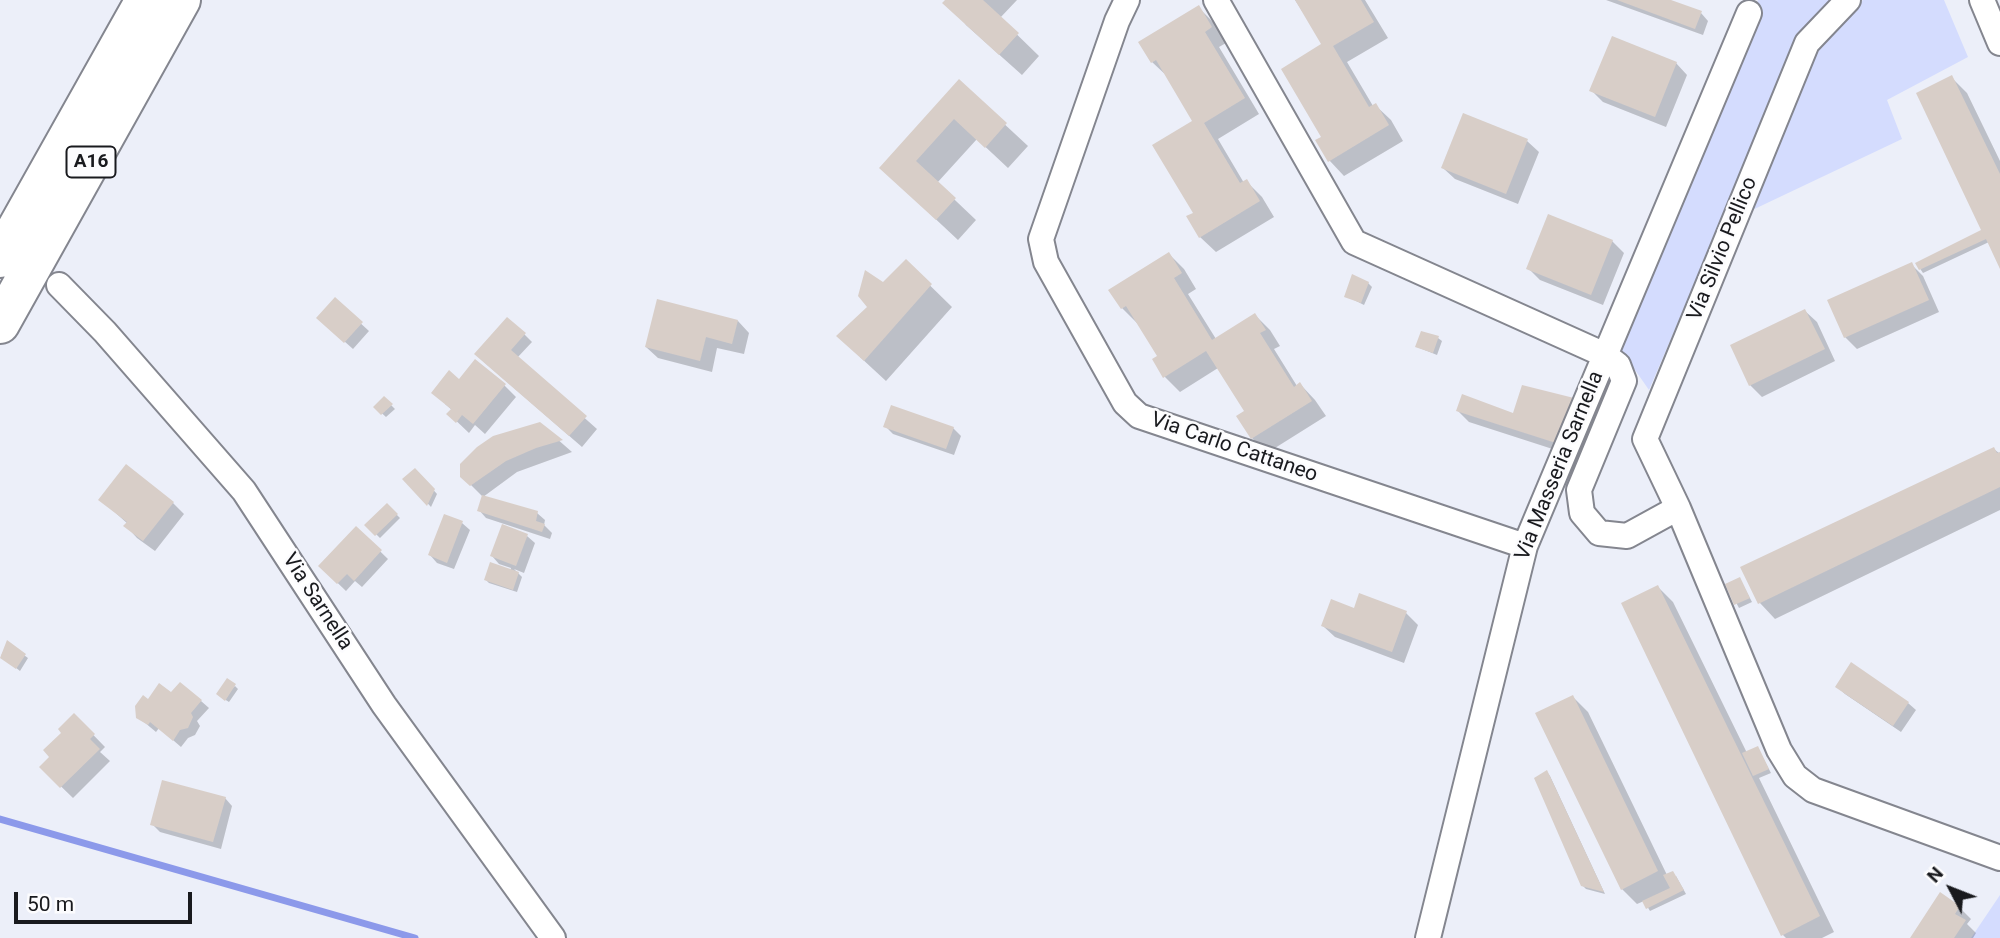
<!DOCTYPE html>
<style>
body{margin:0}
#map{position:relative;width:2000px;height:938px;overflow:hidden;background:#eceff9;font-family:Roboto,sans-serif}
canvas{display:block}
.north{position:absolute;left:1916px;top:854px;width:70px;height:70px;-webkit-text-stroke:5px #fcfcfe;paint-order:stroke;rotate:312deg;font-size:19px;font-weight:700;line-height:28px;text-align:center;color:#191a1e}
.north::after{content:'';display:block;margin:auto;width:24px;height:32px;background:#191a1e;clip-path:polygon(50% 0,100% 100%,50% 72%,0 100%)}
.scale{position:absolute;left:14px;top:892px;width:178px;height:32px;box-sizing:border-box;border:4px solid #191a1e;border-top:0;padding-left:9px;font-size:21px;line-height:24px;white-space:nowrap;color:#191a1e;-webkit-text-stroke:5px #fcfcfe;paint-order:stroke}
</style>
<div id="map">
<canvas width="2000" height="938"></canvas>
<div class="north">N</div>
<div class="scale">50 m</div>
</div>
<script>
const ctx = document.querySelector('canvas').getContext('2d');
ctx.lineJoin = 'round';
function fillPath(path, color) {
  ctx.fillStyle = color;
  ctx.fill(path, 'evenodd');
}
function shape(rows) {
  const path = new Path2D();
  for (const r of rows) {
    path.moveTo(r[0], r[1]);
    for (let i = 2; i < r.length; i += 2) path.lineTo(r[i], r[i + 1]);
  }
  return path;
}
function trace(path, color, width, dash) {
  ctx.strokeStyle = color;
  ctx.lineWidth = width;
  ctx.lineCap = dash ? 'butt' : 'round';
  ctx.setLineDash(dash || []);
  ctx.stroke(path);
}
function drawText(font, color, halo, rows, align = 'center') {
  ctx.font = font + ' Roboto,sans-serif';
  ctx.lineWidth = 5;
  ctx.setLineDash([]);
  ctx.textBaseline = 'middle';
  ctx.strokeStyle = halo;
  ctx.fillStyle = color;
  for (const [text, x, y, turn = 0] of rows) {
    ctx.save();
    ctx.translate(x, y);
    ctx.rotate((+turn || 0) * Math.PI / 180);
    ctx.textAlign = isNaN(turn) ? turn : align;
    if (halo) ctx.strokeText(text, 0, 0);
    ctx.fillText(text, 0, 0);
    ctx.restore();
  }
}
fillPath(shape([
 [1758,0,1831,0,1802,32,1649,390,1619,347],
 [1863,0,1944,0,1968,57,1887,100,1902,139,1746,213,1821,45],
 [2000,895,2000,938,1971,938]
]), '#d4dcfe');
fillPath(shape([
 [948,0,1017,0,1000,18,1039,56,1022,75,966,25],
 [1295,0,1365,0,1388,38,1347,62,1373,106,1375,105,1391,120,1403,141,1344,176,1329,160,1324,137,1324,45],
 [1606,0,1666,0,1701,13,1708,21,1703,35],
 [1199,8,1214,23,1226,43,1219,47,1259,114,1218,139,1244,183,1246,181,1262,197,1274,217,1216,252,1200,237,1195,213,1195,121,1168,77,1152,62],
 [1676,63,1687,75,1666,127,1603,102,1591,90],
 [1952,78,1967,93,2000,161,2000,265,1989,242,1923,273,1917,264,1986,237],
 [959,82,1028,146,1008,168,977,139,937,183,976,220,958,240,881,168],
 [1527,141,1539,152,1518,204,1455,179,1443,168],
 [1612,241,1624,253,1603,305,1540,280,1528,268],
 [1169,254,1184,269,1196,289,1188,294,1216,339,1255,315,1270,330,1280,346,1274,349,1297,386,1300,384,1315,400,1326,416,1267,453,1252,438,1246,412,1218,368,1180,392,1165,377,1160,356,1137,323,1122,308],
 [906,262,952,307,886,381,860,357,870,307,883,284],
 [1911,264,1923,276,1939,312,1857,349,1845,337],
 [1368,283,1372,287,1364,305,1346,296],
 [335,300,369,331,353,349,326,325],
 [1805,311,1817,322,1835,361,1762,397,1750,385],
 [738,321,749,333,744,354,717,348,712,372,658,358,646,347],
 [524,334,532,342,517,358,597,429,582,447,484,362],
 [1438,338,1442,341,1437,355,1417,347],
 [459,381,504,385,516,397,485,434,475,425,469,433,449,414,452,410,445,404],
 [384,398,395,409,386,417,375,407],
 [1573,400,1568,454,1469,422,1458,411,1514,415],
 [540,424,572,452,517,472,483,497,537,513,545,520,544,525,552,533,550,539,486,518,479,510,483,497,462,476],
 [885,426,953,428,961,436,954,455,893,434],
 [1994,449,2000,454,2000,510,1775,619,1760,603,1742,568],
 [419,474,437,494,431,507,405,479],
 [101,500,173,503,184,514,155,551,137,538,126,526,128,524],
 [387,505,400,518,380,538,367,525],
 [462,523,470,530,454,569,437,563,430,555],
 [356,528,388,559,362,587,355,581,346,591,320,566],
 [527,536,535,543,524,573,514,569,522,577,517,592,489,583,486,580,510,571,511,568,499,564,492,556],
 [1740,579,1752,602,1739,608,1727,585],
 [1658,587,1673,602,1747,753,1758,748,1771,773,1759,778,1834,932,1822,938,1786,938,1783,935],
 [1360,596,1406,613,1418,625,1404,663,1335,637,1323,626,1355,610],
 [7,643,28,658,20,671,1,656],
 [1852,665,1908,703,1916,710,1901,732,1845,694,1837,687],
 [235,686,238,689,229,702,221,697],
 [171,695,201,701,209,708,197,721,200,726,195,735,188,738,181,747,159,728,156,732,138,717,148,702],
 [1573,697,1588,712,1667,875,1676,876,1686,894,1650,911,1644,901,1637,904,1622,889],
 [74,715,105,747,100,752,110,761,73,798,41,767,52,757],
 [1547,772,1550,776,1605,894,1586,889,1582,885],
 [225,798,232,806,221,849,160,832,152,824],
 [1959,907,1971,919,1967,924,1976,933,1973,938,1912,938]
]), '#0003');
trace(shape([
 [0,819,415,938]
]), '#8c99ea', 7);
fillPath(shape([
 [945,0,983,0,1019,33,999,55,942,3],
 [1295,0,1361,0,1374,22,1333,46,1369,107,1376,103,1389,125,1328,162,1315,140,1321,137,1281,69,1321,44],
 [1617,0,1671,0,1702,11,1695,29],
 [1199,5,1212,27,1205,32,1245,98,1204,123,1240,183,1247,179,1260,201,1199,238,1186,216,1193,213,1152,145,1192,121,1156,60,1151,63,1138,42],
 [1612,36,1677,62,1655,117,1589,91],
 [1952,75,2000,174,2000,269,1986,239,1919,270,1915,263,1981,230,1916,93],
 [959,79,1007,123,985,148,954,119,916,161,956,198,936,220,879,168],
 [1463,113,1528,139,1506,194,1441,168],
 [1548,214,1613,240,1591,295,1526,269],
 [1169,252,1182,273,1174,278,1212,340,1255,313,1266,330,1260,333,1294,387,1300,382,1312,401,1251,439,1236,416,1244,411,1206,351,1163,378,1152,359,1157,356,1126,306,1121,309,1108,290],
 [906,259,932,284,864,361,836,336,867,307,858,296,865,270,883,282],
 [1912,262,1929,300,1844,338,1827,300],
 [1352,274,1369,282,1361,303,1344,297],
 [335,297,363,322,344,343,316,318],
 [657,299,738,320,732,344,706,337,700,361,645,347],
 [1805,309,1825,349,1749,386,1730,345],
 [507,317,526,333,511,350,587,416,569,436,474,354],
 [1421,331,1439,336,1433,353,1415,347],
 [475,359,506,384,473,424,462,415,456,423,446,414,451,409,431,393,449,370,459,379],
 [1522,385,1574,398,1556,443,1456,411,1462,394,1513,413],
 [384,396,393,404,381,415,373,407],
 [891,405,954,427,946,449,883,427],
 [540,422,563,440,536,448,506,461,470,486,460,477,460,464,477,447,493,436],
 [1994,447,1997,453,2000,452,2000,487,1758,604,1740,567],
 [126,464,174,502,143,541,123,526,127,522,98,500],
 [415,468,435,489,427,506,402,479],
 [482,495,538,511,536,521,545,524,542,532,477,511],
 [387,503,398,514,375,536,364,525],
 [444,514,463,521,447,563,428,555],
 [502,524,528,534,516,566,490,556],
 [356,526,382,550,354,581,347,574,337,584,318,566],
 [490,562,519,572,513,590,484,580],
 [1740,577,1750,598,1734,605,1725,584],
 [1658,585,1820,916,1781,936,1621,603],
 [1359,593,1407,611,1392,652,1321,626,1331,599,1354,608],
 [7,640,26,654,16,669,0,658],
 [1851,662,1909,702,1893,726,1835,687],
 [227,678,236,684,225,701,216,694],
 [180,682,202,700,191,713,193,717,188,728,180,730,173,741,150,722,148,725,136,718,135,706,143,695,148,699,159,683,171,692],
 [1573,695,1658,871,1621,890,1535,713],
 [74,713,95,734,90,739,100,749,60,788,39,767,49,757,43,750,61,733,58,729],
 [1758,746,1769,769,1753,776,1742,753],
 [1547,770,1604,892,1581,886,1534,778],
 [162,780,226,797,213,842,150,825],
 [1673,871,1684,890,1646,909,1642,901,1670,888,1663,875],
 [1940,892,1960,906,1955,914,1966,920,1954,938,1910,938]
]), '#d8cec8');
const minor = shape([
 [1127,0,1117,21,1041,239,1046,262,1125,403,1139,416,1525,546],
 [1216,0,1354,242,1605,355,1618,365,1624,381,1579,490,1582,513,1599,533,1627,536,1678,508],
 [1848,0,1807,43,1645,439,1678,508,1779,750,1795,776,1813,790,2000,858],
 [1982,0,2000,43],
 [59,285,105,332,244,491,384,705,553,938],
 [1428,938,1525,546,1749,13]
]);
const motorway = shape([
 [0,258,145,0],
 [0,324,181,0]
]);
trace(minor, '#84868f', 28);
trace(motorway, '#84868f', 42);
trace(minor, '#fff', 24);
trace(motorway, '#fff', 38);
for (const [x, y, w] of [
 [91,162,49]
]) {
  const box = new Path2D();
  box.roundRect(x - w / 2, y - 15.5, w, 31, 5);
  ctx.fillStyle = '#fcfcfe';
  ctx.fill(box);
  trace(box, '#191a1e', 2);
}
drawText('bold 19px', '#191a1e', null, [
 ["A16",91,162]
]);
drawText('21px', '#191a1e', '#fcfcfe', [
 ["Via Silvio Pellico",1723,249,-68],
 ["Via Carlo Cattaneo",1234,448,19],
 ["Via Masseria Sarnella",1560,466,-68],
 ["Via Sarnella",317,602,57]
]);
</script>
